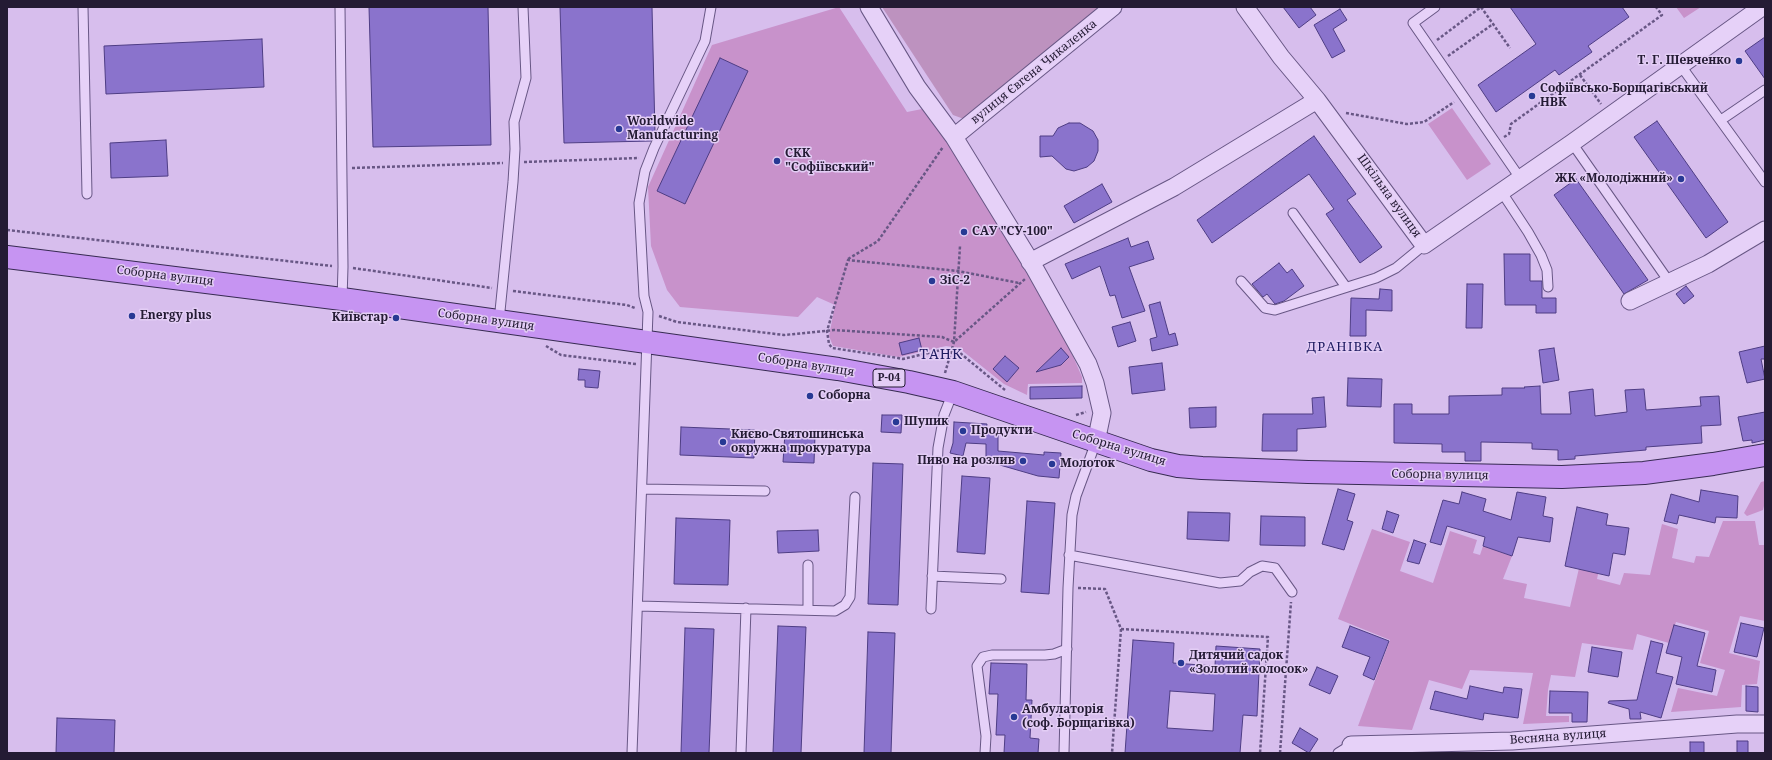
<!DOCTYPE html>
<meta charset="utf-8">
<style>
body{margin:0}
#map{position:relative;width:1772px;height:760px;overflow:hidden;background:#d7beed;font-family:"Noto Serif",serif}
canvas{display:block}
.frame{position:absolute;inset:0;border:8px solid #241b34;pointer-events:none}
</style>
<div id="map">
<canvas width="1772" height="760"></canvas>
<div class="frame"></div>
</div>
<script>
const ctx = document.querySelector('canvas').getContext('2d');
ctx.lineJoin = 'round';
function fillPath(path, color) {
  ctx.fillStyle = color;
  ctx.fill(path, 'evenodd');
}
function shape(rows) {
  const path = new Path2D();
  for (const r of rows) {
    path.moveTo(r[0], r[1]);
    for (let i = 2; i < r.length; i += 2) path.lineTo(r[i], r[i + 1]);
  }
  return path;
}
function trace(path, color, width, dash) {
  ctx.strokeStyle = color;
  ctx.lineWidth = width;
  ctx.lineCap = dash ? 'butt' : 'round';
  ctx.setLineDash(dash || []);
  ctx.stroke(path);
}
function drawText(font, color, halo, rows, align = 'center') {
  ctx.font = font + ' "Noto Serif",serif';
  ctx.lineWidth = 3;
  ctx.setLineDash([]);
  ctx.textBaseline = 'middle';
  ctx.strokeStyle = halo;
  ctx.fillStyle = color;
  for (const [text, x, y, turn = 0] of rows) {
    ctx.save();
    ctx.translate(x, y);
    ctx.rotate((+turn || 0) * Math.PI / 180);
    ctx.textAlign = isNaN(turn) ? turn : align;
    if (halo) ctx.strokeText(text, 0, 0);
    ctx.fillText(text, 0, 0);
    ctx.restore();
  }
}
fillPath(shape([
 [839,7,907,112,922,109,952,148,1059,324,1082,377,1082,383,1028,384,1027,395,1004,384,959,348,946,346,899,357,833,346,829,336,835,305,817,297,798,317,680,307,667,290,651,246,648,187,712,45],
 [1676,7,1701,7,1684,18],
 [1452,108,1491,164,1467,180,1428,124],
 [1765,481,1765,502,1763,510,1747,516,1744,513,1761,482],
 [1723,521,1755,521,1759,545,1765,545,1765,621,1740,616,1729,653,1760,661,1757,684,1742,685,1741,707,1671,712,1678,688,1717,696,1725,670,1700,663,1709,631,1676,622,1669,643,1637,634,1633,650,1582,643,1575,677,1551,675,1548,690,1546,716,1569,716,1569,722,1523,724,1533,673,1470,670,1462,689,1429,680,1412,730,1358,726,1390,640,1338,619,1372,529,1410,542,1400,571,1433,583,1450,531,1477,540,1473,553,1480,555,1483,546,1512,556,1503,579,1527,584,1524,598,1570,607,1586,538,1603,551,1597,579,1620,585,1624,573,1650,575,1662,524,1678,529,1672,558,1694,563,1696,556,1709,557]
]), '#c892cb');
fillPath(shape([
 [882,7,1103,7,964,119,953,115]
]), '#bd92bf');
const building = shape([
 [369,7,488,7,491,145,373,147,369,7],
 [560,7,652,7,655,133,651,141,564,143,560,7],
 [1283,7,1310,7,1316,15,1299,28,1283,7],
 [1510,7,1622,7,1629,17,1588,46,1592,52,1559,75,1555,70,1496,112,1478,85,1536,44,1510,7],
 [1340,9,1347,20,1333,29,1345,51,1332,58,1314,25,1340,9],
 [1765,37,1765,79,1745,51,1765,37],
 [262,39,264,87,106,94,104,46,262,39],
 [720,58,748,71,685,204,657,191,720,58],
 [1657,121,1728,222,1706,238,1634,137,1657,121],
 [1069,123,1080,123,1093,131,1098,140,1098,151,1094,161,1087,167,1074,171,1066,169,1052,156,1040,157,1040,136,1053,136,1058,128,1069,123],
 [1314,136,1356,194,1347,200,1382,247,1360,263,1326,214,1334,209,1309,174,1212,243,1197,220,1314,136],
 [166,140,168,176,111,178,110,143,166,140],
 [1576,179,1648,280,1624,294,1554,195,1576,179],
 [1102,184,1112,202,1074,223,1064,206,1102,184],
 [1128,238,1131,247,1148,241,1154,259,1129,267,1145,311,1122,318,1115,295,1110,296,1100,266,1072,279,1065,264,1128,238],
 [1504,254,1530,254,1530,281,1542,281,1542,298,1556,298,1556,313,1536,313,1536,305,1505,305,1504,254],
 [1279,263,1287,273,1292,269,1304,286,1284,301,1275,304,1267,294,1263,297,1252,284,1279,263],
 [1467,284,1483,284,1482,328,1466,328,1467,284],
 [1686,286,1694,296,1684,304,1676,294,1686,286],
 [1380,289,1392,290,1392,311,1366,310,1366,336,1350,336,1351,298,1379,299,1380,289],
 [1160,302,1169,335,1175,333,1178,345,1152,351,1150,339,1157,337,1149,305,1160,302],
 [1130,322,1136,341,1118,347,1112,327,1130,322],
 [919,338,922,350,902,355,899,343,919,338],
 [1765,346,1765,359,1761,359,1765,379,1747,383,1739,352,1765,346],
 [1061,348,1069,357,1061,365,1036,372,1061,348],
 [1554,348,1559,380,1543,383,1539,350,1554,348],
 [1005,356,1019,368,1007,382,993,369,1005,356],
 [1162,363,1165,390,1132,394,1129,367,1162,363],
 [579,369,600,371,598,388,585,387,585,380,578,380,579,369],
 [1348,378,1382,379,1381,407,1347,406,1348,378],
 [1082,386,1082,398,1030,399,1030,387,1082,386],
 [1540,386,1541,414,1571,414,1569,392,1593,389,1595,416,1627,412,1625,390,1644,389,1646,410,1701,406,1700,397,1719,396,1721,425,1701,426,1702,443,1646,447,1646,450,1575,456,1575,459,1558,460,1558,450,1532,449,1532,443,1481,442,1481,461,1465,461,1465,452,1442,452,1442,444,1394,443,1394,404,1412,404,1412,414,1449,414,1449,396,1502,395,1502,388,1525,388,1524,387,1540,386],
 [1324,397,1326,427,1297,429,1297,451,1262,451,1263,414,1313,414,1312,398,1324,397],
 [1216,407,1216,427,1190,428,1189,408,1216,407],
 [1765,412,1765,440,1752,443,1752,440,1743,441,1738,417,1765,412],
 [882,415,902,415,901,433,881,432,882,415],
 [954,422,987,424,986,430,998,430,998,451,1044,455,1044,452,1061,453,1059,478,1038,476,986,461,986,444,966,443,963,456,950,453,953,443,954,422],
 [681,427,755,430,754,458,680,455,681,427],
 [785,433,815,435,814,463,783,462,785,433],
 [873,463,903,464,898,605,868,604,873,463],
 [962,476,990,478,985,554,957,552,962,476],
 [1338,489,1355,494,1347,520,1353,522,1344,550,1322,544,1338,489],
 [1701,490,1738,496,1737,518,1716,517,1715,523,1679,515,1677,524,1664,521,1671,494,1699,502,1701,490],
 [1462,492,1486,499,1483,511,1511,520,1517,492,1546,497,1543,516,1553,518,1550,542,1518,537,1512,556,1483,546,1485,537,1447,526,1441,545,1430,542,1443,500,1459,504,1462,492],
 [1027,501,1055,503,1049,594,1021,592,1027,501],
 [1577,507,1608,514,1606,525,1629,528,1625,555,1613,553,1609,576,1565,566,1577,507],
 [1387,511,1399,515,1393,533,1382,529,1387,511],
 [1188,512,1230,513,1229,541,1187,539,1188,512],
 [1261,516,1305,517,1305,546,1260,545,1261,516],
 [676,518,730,520,728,585,674,584,676,518],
 [818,530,819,551,778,553,777,531,818,530],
 [1414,540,1426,544,1419,564,1407,561,1414,540],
 [1741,623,1764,628,1757,657,1734,652,1741,623],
 [1674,625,1705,633,1697,666,1716,670,1712,692,1676,684,1682,657,1666,653,1674,625],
 [778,626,806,627,801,753,773,753,778,626],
 [1350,626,1389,641,1374,680,1363,675,1370,657,1342,647,1350,626],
 [685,628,714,629,709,753,681,753,685,628],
 [868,632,895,633,891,753,864,753,868,632],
 [1133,640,1174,643,1173,663,1215,666,1216,646,1260,649,1257,716,1243,715,1240,753,1125,753,1133,640],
 [1170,691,1215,694,1213,731,1167,728,1170,691],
 [1651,641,1663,644,1656,673,1673,677,1661,718,1640,712,1641,719,1630,719,1629,709,1608,703,1609,701,1637,700,1651,641],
 [1592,647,1622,652,1618,677,1588,672,1592,647],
 [991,663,1027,664,1026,700,1032,700,1030,738,1039,739,1038,753,1004,753,1005,735,996,735,998,694,989,694,991,663],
 [1317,667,1338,676,1330,694,1309,685,1317,667],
 [1470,686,1503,693,1504,687,1522,689,1518,718,1484,713,1483,720,1430,709,1435,691,1467,699,1470,686],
 [1746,686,1758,687,1758,712,1746,711,1746,686],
 [1550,691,1588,692,1587,722,1572,722,1572,713,1549,713,1550,691],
 [57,718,115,720,114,753,56,753,57,718],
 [1300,728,1318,739,1309,753,1292,743,1300,728],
 [1737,741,1748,741,1748,753,1737,753,1737,741],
 [1690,742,1704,742,1704,753,1690,753,1690,742]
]);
fillPath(building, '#8a73cc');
trace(building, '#4e3d84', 1);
const service = shape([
 [83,7,87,194],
 [340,7,343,267,342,299],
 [1435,7,1413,23,1520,178],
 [1681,66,1765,182],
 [1721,120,1765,90],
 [1572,143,1670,283],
 [1501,191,1528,232,1541,255,1547,270,1548,287],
 [1293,213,1346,287],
 [1241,281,1265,308,1275,310,1376,278,1396,268,1424,245],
 [499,321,513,182,515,149,514,122,526,78,523,7],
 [642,489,765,491],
 [1069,555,1220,583,1240,581,1250,572,1262,566,1275,568,1292,592],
 [932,576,1001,579],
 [638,606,835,611,845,605,850,597,855,497],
 [931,609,938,448,944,415,953,392],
 [808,610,808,565],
 [632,753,648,312,644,296,639,203,645,171,654,148,705,41,711,7],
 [741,753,746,608],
 [985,753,986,736,977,666,983,657,992,655,1045,655,1054,654,1067,649],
 [1064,753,1068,588,1072,515,1076,496,1096,442],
 [1338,753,1351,745]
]);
const minor = shape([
 [869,7,917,87,954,137,1035,269,1088,364,1095,383,1102,413,1096,442],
 [1245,7,1281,57,1317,100,1424,245,1572,143,1762,7],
 [954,137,1113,7],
 [1030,262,1174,187,1317,100],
 [1630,301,1708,264,1765,230],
 [1351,745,1512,741,1737,724,1765,724]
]);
const primary = shape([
 [7,257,342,299,838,369,909,382,953,392,1151,460,1178,466,1202,468,1308,472,1562,477,1644,473,1713,464,1765,455]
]);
trace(service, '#685785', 11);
trace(minor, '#685785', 19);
trace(primary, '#372b52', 24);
trace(shape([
 [1481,7,1510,48],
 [1437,40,1481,7],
 [1448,56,1493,24],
 [1580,75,1601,104],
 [1346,113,1407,124,1424,122,1454,102],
 [1504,137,1509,134,1511,124,1662,15,1656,7],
 [524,162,639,158],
 [352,168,503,163],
 [7,230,332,266],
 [848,259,878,241,943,147],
 [353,268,492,288],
 [513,291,627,305,635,308],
 [659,316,677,322,784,335,834,330,942,337,954,342,1025,279],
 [546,346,561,355,636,364],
 [945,373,954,342,960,246],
 [1005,390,960,353,951,350,945,349,903,359,898,358,832,348,829,344,827,331,848,260,958,271,1019,283],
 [1076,415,1086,412],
 [1078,588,1105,589,1121,629,1112,753],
 [1121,629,1268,637,1260,753],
 [1280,753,1291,602]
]), '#685785', 2.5, [3, 2]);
trace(service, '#e6d1f8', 9);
trace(minor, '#e6d1f8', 17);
trace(primary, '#c694f2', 22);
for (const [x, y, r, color] of [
 [1739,61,4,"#273994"],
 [1532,96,4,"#273994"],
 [619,129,4,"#273994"],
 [777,161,4,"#273994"],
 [1681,179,4,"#273994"],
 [964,232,4,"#273994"],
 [932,281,4,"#273994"],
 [132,316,4,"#273994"],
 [396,318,4,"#273994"],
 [810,396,4,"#273994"],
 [896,422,4,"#273994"],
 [963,431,4,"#273994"],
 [723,442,4,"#273994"],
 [1023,461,4,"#273994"],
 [1052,464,4,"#273994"],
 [1181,663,4,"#273994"],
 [1014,717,4,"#273994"]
]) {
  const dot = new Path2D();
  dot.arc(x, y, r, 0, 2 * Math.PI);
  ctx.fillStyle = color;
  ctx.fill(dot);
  trace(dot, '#e3cdf5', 1.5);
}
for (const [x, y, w] of [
 [889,378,32]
]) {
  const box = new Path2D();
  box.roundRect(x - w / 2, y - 9, w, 18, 3);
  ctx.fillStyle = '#e3cdf5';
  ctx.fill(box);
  trace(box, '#241b34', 1);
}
drawText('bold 11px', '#241b34', null, [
 ["Р-04",889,378]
]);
drawText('bold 12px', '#241b34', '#e3cdf5', [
 ["Т. Г. Шевченко",1731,61,"right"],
 ["Софіївсько-Борщагівський",1540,89],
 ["НВК",1540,103],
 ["Worldwide",627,122],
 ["Manufacturing",627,136],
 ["СКК",785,154],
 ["\"Софіївський\"",785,168],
 ["ЖК «Молодіжний»",1673,179,"right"],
 ["САУ \"СУ-100\"",972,232],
 ["ЗіС-2",940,281],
 ["Energy plus",140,316],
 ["Київстар",388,318,"right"],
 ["Соборна",818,396],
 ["Шупик",904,422],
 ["Продукти",971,431],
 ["Києво-Святошинська",731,435],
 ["окружна прокуратура",731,449],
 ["Пиво на розлив",1015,461,"right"],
 ["Молоток",1060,464],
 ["Дитячий садок",1189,656],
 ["«Золотий колосок»",1189,670],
 ["Амбулаторія",1022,710],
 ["(соф. Борщагівка)",1022,724]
], 'left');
drawText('12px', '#241b34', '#e3cdf5', [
 ["вулиця Євгена Чикаленка",1034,72,-39],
 ["Шкільна вулиця",1389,196,54],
 ["Соборна вулиця",165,276,7],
 ["Соборна вулиця",486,320,8],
 ["Соборна вулиця",806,365,9],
 ["Соборна вулиця",1119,448,17],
 ["Соборна вулиця",1440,475,1],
 ["Весняна вулиця",1558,737,-4]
]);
ctx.letterSpacing = '1px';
drawText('13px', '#1e1b61', '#e3cdf5', [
 ["ДРАНІВКА",1345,347]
]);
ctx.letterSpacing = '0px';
ctx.letterSpacing = '1px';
drawText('14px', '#1e1b61', '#e3cdf5', [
 ["ТАНК",941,355]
]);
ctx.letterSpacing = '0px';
</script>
